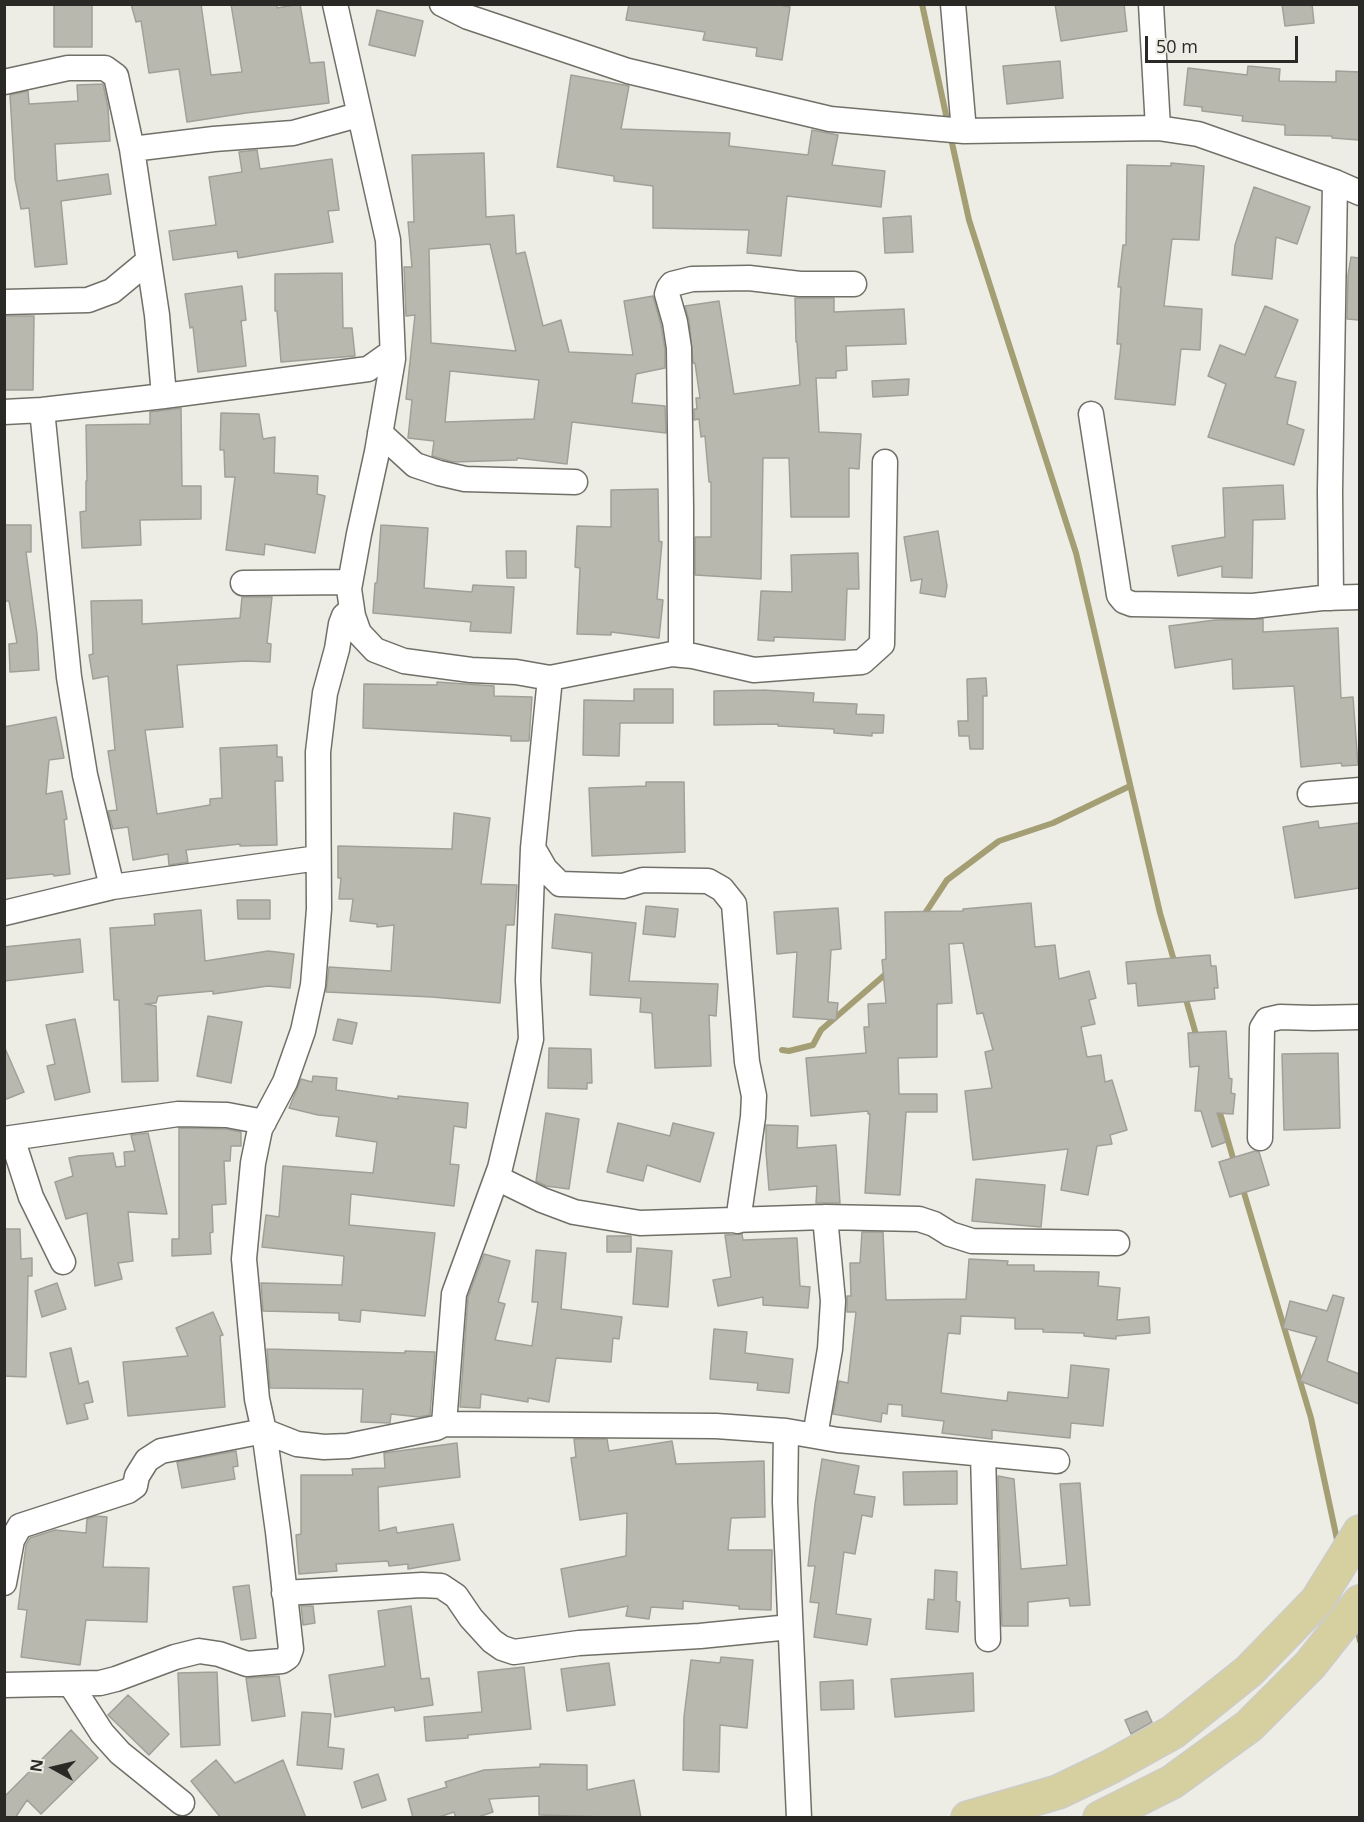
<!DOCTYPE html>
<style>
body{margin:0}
#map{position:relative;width:1364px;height:1822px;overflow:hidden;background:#eeede5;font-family:"Open Sans",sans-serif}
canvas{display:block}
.frame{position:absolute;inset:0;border:6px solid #2a2926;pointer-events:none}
.north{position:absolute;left:24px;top:1738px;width:60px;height:60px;-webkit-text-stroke:4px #eeede5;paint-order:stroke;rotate:278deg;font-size:16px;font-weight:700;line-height:24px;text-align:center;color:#2a2926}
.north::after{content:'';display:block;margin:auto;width:21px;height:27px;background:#2a2926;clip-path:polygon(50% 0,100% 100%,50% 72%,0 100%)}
.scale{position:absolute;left:1145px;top:36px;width:153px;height:27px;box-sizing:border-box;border:3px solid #2a2926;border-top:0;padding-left:8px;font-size:18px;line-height:21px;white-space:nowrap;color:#2a2926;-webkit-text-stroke:4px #eeede5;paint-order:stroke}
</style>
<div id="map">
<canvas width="1364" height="1822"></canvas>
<div class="frame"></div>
<div class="north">N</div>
<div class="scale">50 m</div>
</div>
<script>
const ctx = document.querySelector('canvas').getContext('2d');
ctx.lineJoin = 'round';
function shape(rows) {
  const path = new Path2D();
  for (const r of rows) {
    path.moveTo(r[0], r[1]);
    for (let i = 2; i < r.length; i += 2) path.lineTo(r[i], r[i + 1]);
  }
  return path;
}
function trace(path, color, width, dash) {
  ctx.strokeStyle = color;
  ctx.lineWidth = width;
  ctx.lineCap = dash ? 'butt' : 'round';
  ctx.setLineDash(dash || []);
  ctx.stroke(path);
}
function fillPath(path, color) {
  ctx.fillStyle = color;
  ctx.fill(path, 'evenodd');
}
trace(shape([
 [922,4,948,124],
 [950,134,969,220,1076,553,1160,913,1175,964],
 [922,918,947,880,999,841,1053,823,1130,786],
 [1185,996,1197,1038],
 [782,1050,789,1051,813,1045,821,1030,888,972],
 [1218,1106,1235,1165],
 [1242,1186,1311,1418,1338,1544],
 [1356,1624,1360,1641]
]), '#a39e74', 6);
const building = shape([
 [54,4,92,4,92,47,54,47,54,4],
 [131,4,201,4,211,75,242,72,231,4,277,4,277,8,300,4,310,63,324,62,329,103,246,113,187,122,179,69,149,73,141,21,136,22,131,4],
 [629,4,774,4,790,7,782,60,756,56,757,48,703,40,705,32,626,20,629,4],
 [1055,4,1124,4,1127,31,1061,41,1055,4],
 [1282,4,1312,4,1314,23,1285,26,1282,4],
 [377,10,423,21,415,56,369,45,377,10],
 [1060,61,1063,98,1007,104,1003,66,1060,61],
 [1248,66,1280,69,1279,81,1336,82,1336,71,1359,72,1359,140,1332,138,1332,136,1285,135,1285,125,1242,121,1243,116,1202,111,1202,107,1184,105,1188,68,1247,75,1248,66],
 [571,75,629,86,621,129,730,133,729,146,808,155,812,130,838,135,832,165,885,171,881,207,787,196,781,256,747,253,749,230,653,228,653,186,614,181,614,176,557,167,571,75],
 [103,84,108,107,110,141,55,144,57,181,108,174,111,194,61,201,67,264,35,267,29,208,21,209,15,179,10,95,28,91,29,104,78,101,77,85,103,84],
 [257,150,260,169,332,159,339,210,328,211,333,242,238,258,237,251,173,260,169,231,216,225,209,177,242,172,239,152,257,150],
 [484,153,486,217,514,215,516,254,525,252,543,326,561,320,569,352,633,355,624,301,653,296,661,325,665,349,665,368,636,374,632,403,665,406,666,433,572,422,567,464,517,458,517,460,453,462,432,456,434,441,408,438,412,400,406,399,415,315,406,316,404,267,412,267,408,222,414,222,412,155,484,153],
 [490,244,516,351,431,343,429,249,490,244],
 [450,371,539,380,534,419,445,422,450,371],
 [1171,163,1204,166,1199,240,1172,239,1164,306,1202,309,1200,350,1181,349,1175,405,1115,399,1121,344,1117,344,1121,287,1118,287,1123,245,1126,245,1127,165,1171,166,1171,163],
 [1254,187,1310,207,1297,244,1276,237,1272,279,1232,275,1235,245,1254,187],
 [911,216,913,252,885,253,883,218,911,216],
 [1351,257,1359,258,1359,320,1347,319,1348,275,1351,257],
 [342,273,343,328,352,328,355,356,281,362,277,311,275,311,275,274,342,273],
 [242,286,246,320,241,321,246,366,198,372,193,327,190,328,185,294,242,286],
 [795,298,834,298,834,312,904,309,906,344,846,346,847,370,836,371,836,378,816,378,819,432,861,434,859,469,849,468,849,517,791,517,789,458,763,458,761,579,695,575,695,537,711,537,711,482,709,482,705,436,701,437,699,419,694,420,694,409,697,409,696,398,700,398,695,363,693,363,689,320,685,306,719,301,734,394,800,385,797,342,796,342,795,298],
 [1265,306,1298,320,1275,377,1296,382,1287,424,1304,430,1294,465,1208,437,1226,384,1208,376,1220,345,1245,355,1265,306],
 [4,316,34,316,33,390,4,390,4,316],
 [909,379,908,395,873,397,872,381,909,379],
 [181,408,182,486,201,486,201,519,140,520,141,545,82,548,80,512,86,511,86,481,87,481,86,425,150,424,150,412,181,408],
 [221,413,259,414,263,439,275,437,274,473,318,476,317,494,325,496,315,553,265,544,264,555,226,550,235,477,225,477,224,450,220,450,221,413],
 [1283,485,1285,519,1253,520,1252,578,1222,577,1222,566,1178,576,1172,546,1225,537,1223,488,1283,485],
 [658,489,659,541,662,542,657,599,663,600,659,638,611,632,611,635,577,634,580,568,575,567,577,526,611,527,611,490,658,489],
 [4,525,31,525,31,552,26,552,37,634,39,670,10,672,9,644,17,643,9,601,4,601,4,525],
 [381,525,428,528,424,588,472,592,473,585,514,587,511,633,470,631,471,622,373,613,375,583,377,583,381,525],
 [938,531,947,586,945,597,920,593,922,579,911,581,904,537,938,531],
 [506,551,526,551,526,578,507,578,506,551],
 [858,553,859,589,847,589,845,640,774,637,774,641,758,640,761,591,792,592,791,555,858,553],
 [242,597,272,597,267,643,271,644,270,662,246,661,177,665,183,727,145,730,157,814,210,805,210,799,222,798,220,748,277,745,277,757,282,757,283,781,275,781,277,845,240,846,240,844,186,850,188,862,169,865,168,854,133,860,128,827,113,829,108,811,117,810,108,751,115,750,108,676,93,679,89,655,93,654,91,601,142,600,142,624,240,618,242,597],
 [1263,619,1263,632,1338,628,1341,698,1353,697,1358,765,1342,766,1341,763,1301,767,1294,686,1233,689,1232,659,1175,668,1169,626,1215,620,1263,619],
 [986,678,987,696,983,696,983,749,970,749,969,736,959,736,958,721,968,721,967,679,986,678],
 [437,682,494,686,494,696,532,697,529,741,511,741,511,736,363,728,364,684,437,685,437,682],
 [634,689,673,689,673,723,620,723,619,756,583,755,584,700,634,701,634,689],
 [763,690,814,693,813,702,857,704,856,714,884,715,883,733,872,733,872,736,834,733,834,729,778,726,778,724,714,725,714,691,763,690],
 [56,717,64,758,49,760,46,794,62,791,67,819,64,820,70,874,54,876,53,874,4,879,4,727,56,717],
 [646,782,684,782,685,852,592,856,589,788,646,786,646,782],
 [454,813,490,818,481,884,517,885,514,925,506,925,500,1003,432,997,326,992,329,967,391,971,394,925,377,927,377,924,350,921,353,899,339,899,341,878,338,878,338,846,452,849,454,813],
 [1318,821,1319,828,1359,823,1359,888,1295,898,1283,827,1318,821],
 [237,900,270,900,270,919,238,919,237,900],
 [1031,903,1035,947,1055,945,1059,979,1089,971,1096,998,1089,1000,1095,1024,1081,1027,1087,1057,1101,1055,1105,1082,1112,1080,1127,1130,1110,1135,1112,1144,1097,1146,1088,1195,1061,1190,1068,1149,973,1160,965,1091,992,1088,985,1052,993,1050,983,1013,977,1014,963,943,949,944,952,1003,937,1004,937,1057,898,1058,899,1094,937,1094,937,1112,906,1112,900,1195,865,1193,870,1114,868,1114,868,1111,811,1116,806,1058,866,1053,864,1027,869,1027,868,1004,886,1003,882,960,886,959,885,912,963,911,963,909,1031,903],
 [646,906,678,909,675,937,643,934,646,906],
 [838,908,841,949,831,950,828,1002,838,1003,836,1020,793,1017,797,952,777,954,774,912,838,908],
 [201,910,205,961,268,951,294,954,290,988,268,986,213,994,213,991,158,996,156,1003,145,1004,156,1006,158,1081,122,1082,119,1000,114,1000,110,928,155,925,154,914,201,910],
 [555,914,636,923,629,981,718,984,716,1016,709,1015,711,1066,655,1068,652,1013,640,1012,641,998,590,995,592,953,552,948,555,914],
 [80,939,83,972,4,981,4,947,80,939],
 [1210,955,1211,966,1216,966,1218,988,1214,988,1215,999,1138,1006,1136,983,1128,984,1126,962,1210,955],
 [208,1016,242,1022,231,1083,197,1076,208,1016],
 [75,1019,90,1092,55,1100,47,1066,55,1064,46,1025,75,1019],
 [338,1019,357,1023,352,1044,333,1040,338,1019],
 [1226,1031,1229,1078,1232,1079,1231,1093,1235,1094,1233,1114,1217,1113,1226,1142,1212,1147,1201,1111,1195,1111,1199,1066,1190,1067,1188,1033,1226,1031],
 [4,1046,24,1092,4,1100,4,1046],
 [549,1048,591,1049,592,1083,587,1083,587,1089,548,1088,549,1048],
 [1338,1053,1340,1128,1284,1130,1282,1054,1338,1053],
 [313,1076,337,1078,336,1090,398,1099,398,1096,468,1103,466,1128,454,1126,450,1164,459,1165,454,1206,351,1194,349,1225,435,1233,425,1316,361,1310,360,1322,339,1320,339,1313,263,1311,261,1283,342,1285,344,1256,262,1247,266,1215,279,1217,283,1166,373,1173,377,1142,336,1136,339,1117,318,1115,289,1108,301,1079,312,1082,313,1076],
 [546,1113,579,1119,569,1189,546,1186,536,1181,546,1113],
 [618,1123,670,1136,673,1123,714,1133,700,1182,647,1165,643,1181,607,1172,618,1123],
 [766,1125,798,1126,797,1148,836,1145,840,1203,816,1203,817,1186,769,1190,766,1152,766,1125],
 [179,1128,226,1129,241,1132,241,1146,231,1146,230,1161,224,1161,226,1204,212,1205,213,1232,210,1233,211,1254,172,1256,172,1239,179,1239,179,1128],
 [148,1133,167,1214,128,1212,133,1261,118,1263,122,1279,95,1286,87,1213,66,1219,55,1182,73,1176,69,1158,78,1156,113,1153,116,1167,125,1166,124,1152,135,1151,131,1135,148,1133],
 [1255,1151,1259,1152,1269,1185,1230,1197,1219,1162,1255,1151],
 [976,1179,1045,1185,1041,1227,972,1221,976,1179],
 [4,1229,20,1229,21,1259,32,1258,32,1276,28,1276,26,1377,4,1376,4,1229],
 [862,1232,883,1232,886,1300,966,1299,969,1259,1008,1261,1007,1265,1034,1265,1034,1271,1099,1272,1098,1286,1120,1288,1117,1320,1149,1317,1150,1333,1116,1336,1116,1339,1084,1336,1084,1333,1043,1332,1043,1329,1015,1329,1015,1318,961,1316,960,1334,948,1333,941,1393,1007,1401,1008,1392,1068,1398,1071,1365,1109,1369,1103,1426,1071,1423,1070,1438,992,1430,992,1439,942,1433,944,1421,902,1416,902,1405,888,1404,887,1414,882,1413,881,1422,833,1414,839,1381,848,1383,856,1312,847,1312,847,1296,851,1296,850,1263,860,1263,862,1232],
 [742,1234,743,1240,797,1238,800,1286,810,1287,808,1308,763,1305,763,1297,718,1306,713,1280,731,1277,725,1235,742,1234],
 [607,1236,631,1236,631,1252,607,1252,607,1236],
 [637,1248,672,1251,668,1307,633,1304,637,1248],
 [536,1250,566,1253,561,1309,622,1317,619,1339,613,1338,611,1362,556,1358,549,1402,528,1398,528,1402,481,1394,480,1408,460,1407,468,1297,484,1254,510,1261,498,1302,505,1304,495,1340,532,1346,538,1302,532,1302,536,1250],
 [57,1283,66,1309,42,1317,35,1291,57,1283],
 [1333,1295,1344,1298,1327,1361,1359,1374,1359,1404,1300,1381,1317,1337,1283,1328,1290,1301,1327,1311,1333,1295],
 [213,1312,223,1335,220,1336,225,1407,128,1416,123,1362,188,1356,176,1328,213,1312],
 [714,1329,747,1332,745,1353,793,1359,789,1393,757,1390,758,1383,710,1379,714,1329],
 [71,1348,79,1384,88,1381,93,1402,84,1404,88,1419,67,1424,50,1353,71,1348],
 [267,1349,405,1353,405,1351,435,1352,430,1415,419,1417,391,1414,390,1423,361,1422,363,1389,270,1388,267,1349],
 [574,1439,607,1439,609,1451,672,1441,676,1464,764,1461,765,1517,731,1518,728,1550,772,1550,771,1610,739,1609,739,1606,683,1601,683,1609,651,1607,649,1619,626,1616,628,1606,569,1617,561,1569,626,1556,627,1513,580,1520,571,1458,576,1457,574,1439],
 [457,1443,460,1477,378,1487,379,1531,396,1527,397,1533,453,1524,460,1560,408,1569,408,1564,389,1566,388,1561,336,1564,337,1571,299,1574,296,1535,301,1534,301,1475,353,1475,352,1469,385,1468,384,1453,457,1443],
 [236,1451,238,1466,233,1467,235,1479,182,1488,177,1462,236,1451],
 [822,1459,859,1466,854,1494,875,1497,872,1517,862,1515,855,1554,844,1552,836,1614,871,1619,867,1645,814,1637,819,1603,810,1602,815,1566,808,1566,815,1504,822,1459],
 [957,1471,957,1504,904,1505,903,1472,957,1471],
 [998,1476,1014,1479,1021,1569,1067,1565,1060,1484,1080,1483,1090,1605,1070,1606,1069,1598,1028,1602,1028,1626,1002,1626,998,1476],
 [96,1516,107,1517,103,1567,149,1568,147,1622,86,1620,80,1665,21,1657,27,1610,18,1609,26,1545,30,1538,55,1530,86,1533,87,1519,96,1516],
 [935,1570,957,1572,956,1601,960,1602,958,1632,926,1629,928,1599,934,1600,935,1570],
 [249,1585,256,1638,241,1640,233,1587,249,1585],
 [301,1606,313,1606,315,1623,303,1625,301,1606],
 [411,1606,421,1679,429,1678,433,1705,395,1711,394,1707,335,1717,329,1675,385,1666,378,1611,411,1606],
 [721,1657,753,1660,747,1728,720,1725,719,1772,683,1770,684,1717,691,1660,720,1663,721,1657],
 [609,1663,615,1705,567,1711,561,1669,609,1663],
 [524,1667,531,1729,468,1735,468,1738,426,1741,424,1717,482,1712,478,1672,524,1667],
 [217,1672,220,1745,181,1747,178,1673,217,1672],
 [973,1673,974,1711,895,1717,891,1679,973,1673],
 [279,1676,285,1716,252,1721,246,1678,279,1676],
 [853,1680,854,1709,821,1710,820,1682,853,1680],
 [128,1695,169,1734,149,1755,108,1715,128,1695],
 [1147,1711,1152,1722,1131,1734,1125,1720,1147,1711],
 [302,1712,331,1714,328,1747,344,1749,342,1769,297,1765,302,1712],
 [71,1730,98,1758,41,1814,27,1800,15,1818,4,1818,4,1797,71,1730],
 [216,1760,235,1783,283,1760,306,1818,221,1818,191,1781,216,1760],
 [540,1764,587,1765,587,1790,634,1780,641,1818,539,1815,539,1796,489,1799,493,1812,475,1818,456,1818,454,1812,436,1818,413,1818,408,1799,447,1787,445,1782,484,1770,540,1767,540,1764],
 [378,1774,386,1800,362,1808,354,1782,378,1774]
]);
fillPath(building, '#b9b8af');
trace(building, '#a1a098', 1.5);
const street = shape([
 [335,4,388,240,393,359,377,452,359,534,349,589,353,616,359,633,375,650,404,661,471,670,516,672,550,678,672,654,693,656,754,670,862,662,882,644,885,462],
 [442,4,468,17,628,71,830,119,964,131,1158,128,1198,134,1335,182,1360,193],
 [953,4,964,131],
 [1151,4,1158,128],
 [4,82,68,68,105,68,116,76,132,149,157,315,164,396],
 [132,149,214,139,293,133,358,115],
 [4,302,88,300,112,291,147,262],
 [42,410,69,677,85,775,112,887],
 [4,412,42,410,164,396,368,369,392,352],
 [1091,414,1119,595,1124,601,1132,604,1253,606,1322,598,1360,597],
 [380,433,415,465,439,473,465,479,575,482],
 [243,583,350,582],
 [1331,598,1330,491,1335,182],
 [681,655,681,508,679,348,675,322,667,294,669,288,672,284,692,279,749,278,800,284,854,284],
 [1310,794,1360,790],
 [533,848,545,869,560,884,623,886,643,880,708,881,722,889,734,904,747,1062,754,1096,753,1117,738,1221],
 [4,913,112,887,318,858],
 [12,1138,31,1197,63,1262],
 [1260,1138,1262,1028,1267,1020,1280,1017,1313,1018,1360,1017],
 [4,1139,178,1114,227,1115,264,1122],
 [497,1178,542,1200,574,1212,640,1223,825,1217,919,1219,934,1224,950,1234,972,1241,1117,1243],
 [444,1424,716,1426,786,1431,838,1440,1057,1461],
 [786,1431,785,1502,799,1818],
 [815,1436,830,1349,833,1301,825,1217],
 [983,1454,988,1639],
 [4,1583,12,1540,20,1526,128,1491,135,1486,137,1476,147,1460,161,1451,264,1431,297,1444,324,1447,348,1446,436,1428,444,1424,454,1294,500,1168,531,1039,528,980,533,848,550,678],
 [284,1593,422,1585,441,1586,456,1596,471,1618,492,1641,502,1648,514,1652,579,1643,700,1636,790,1627],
 [4,1685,100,1683,116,1679,175,1657,199,1651,219,1654,247,1664,282,1661,288,1657,291,1649,278,1532,264,1431,257,1399,244,1259,253,1163,260,1129,285,1082,303,1031,313,985,319,909,318,752,325,693,337,649,341,624,344,616,352,609],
 [71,1685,102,1733,120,1753,182,1803]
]);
const primary = shape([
 [968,1818,1058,1792,1110,1767,1173,1732,1249,1671,1317,1601,1360,1532],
 [1100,1818,1172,1782,1249,1726,1310,1665,1360,1602]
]);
trace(street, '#717068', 27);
trace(primary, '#cccccb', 36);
trace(street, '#fff', 24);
trace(primary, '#d6cf9f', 33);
</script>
